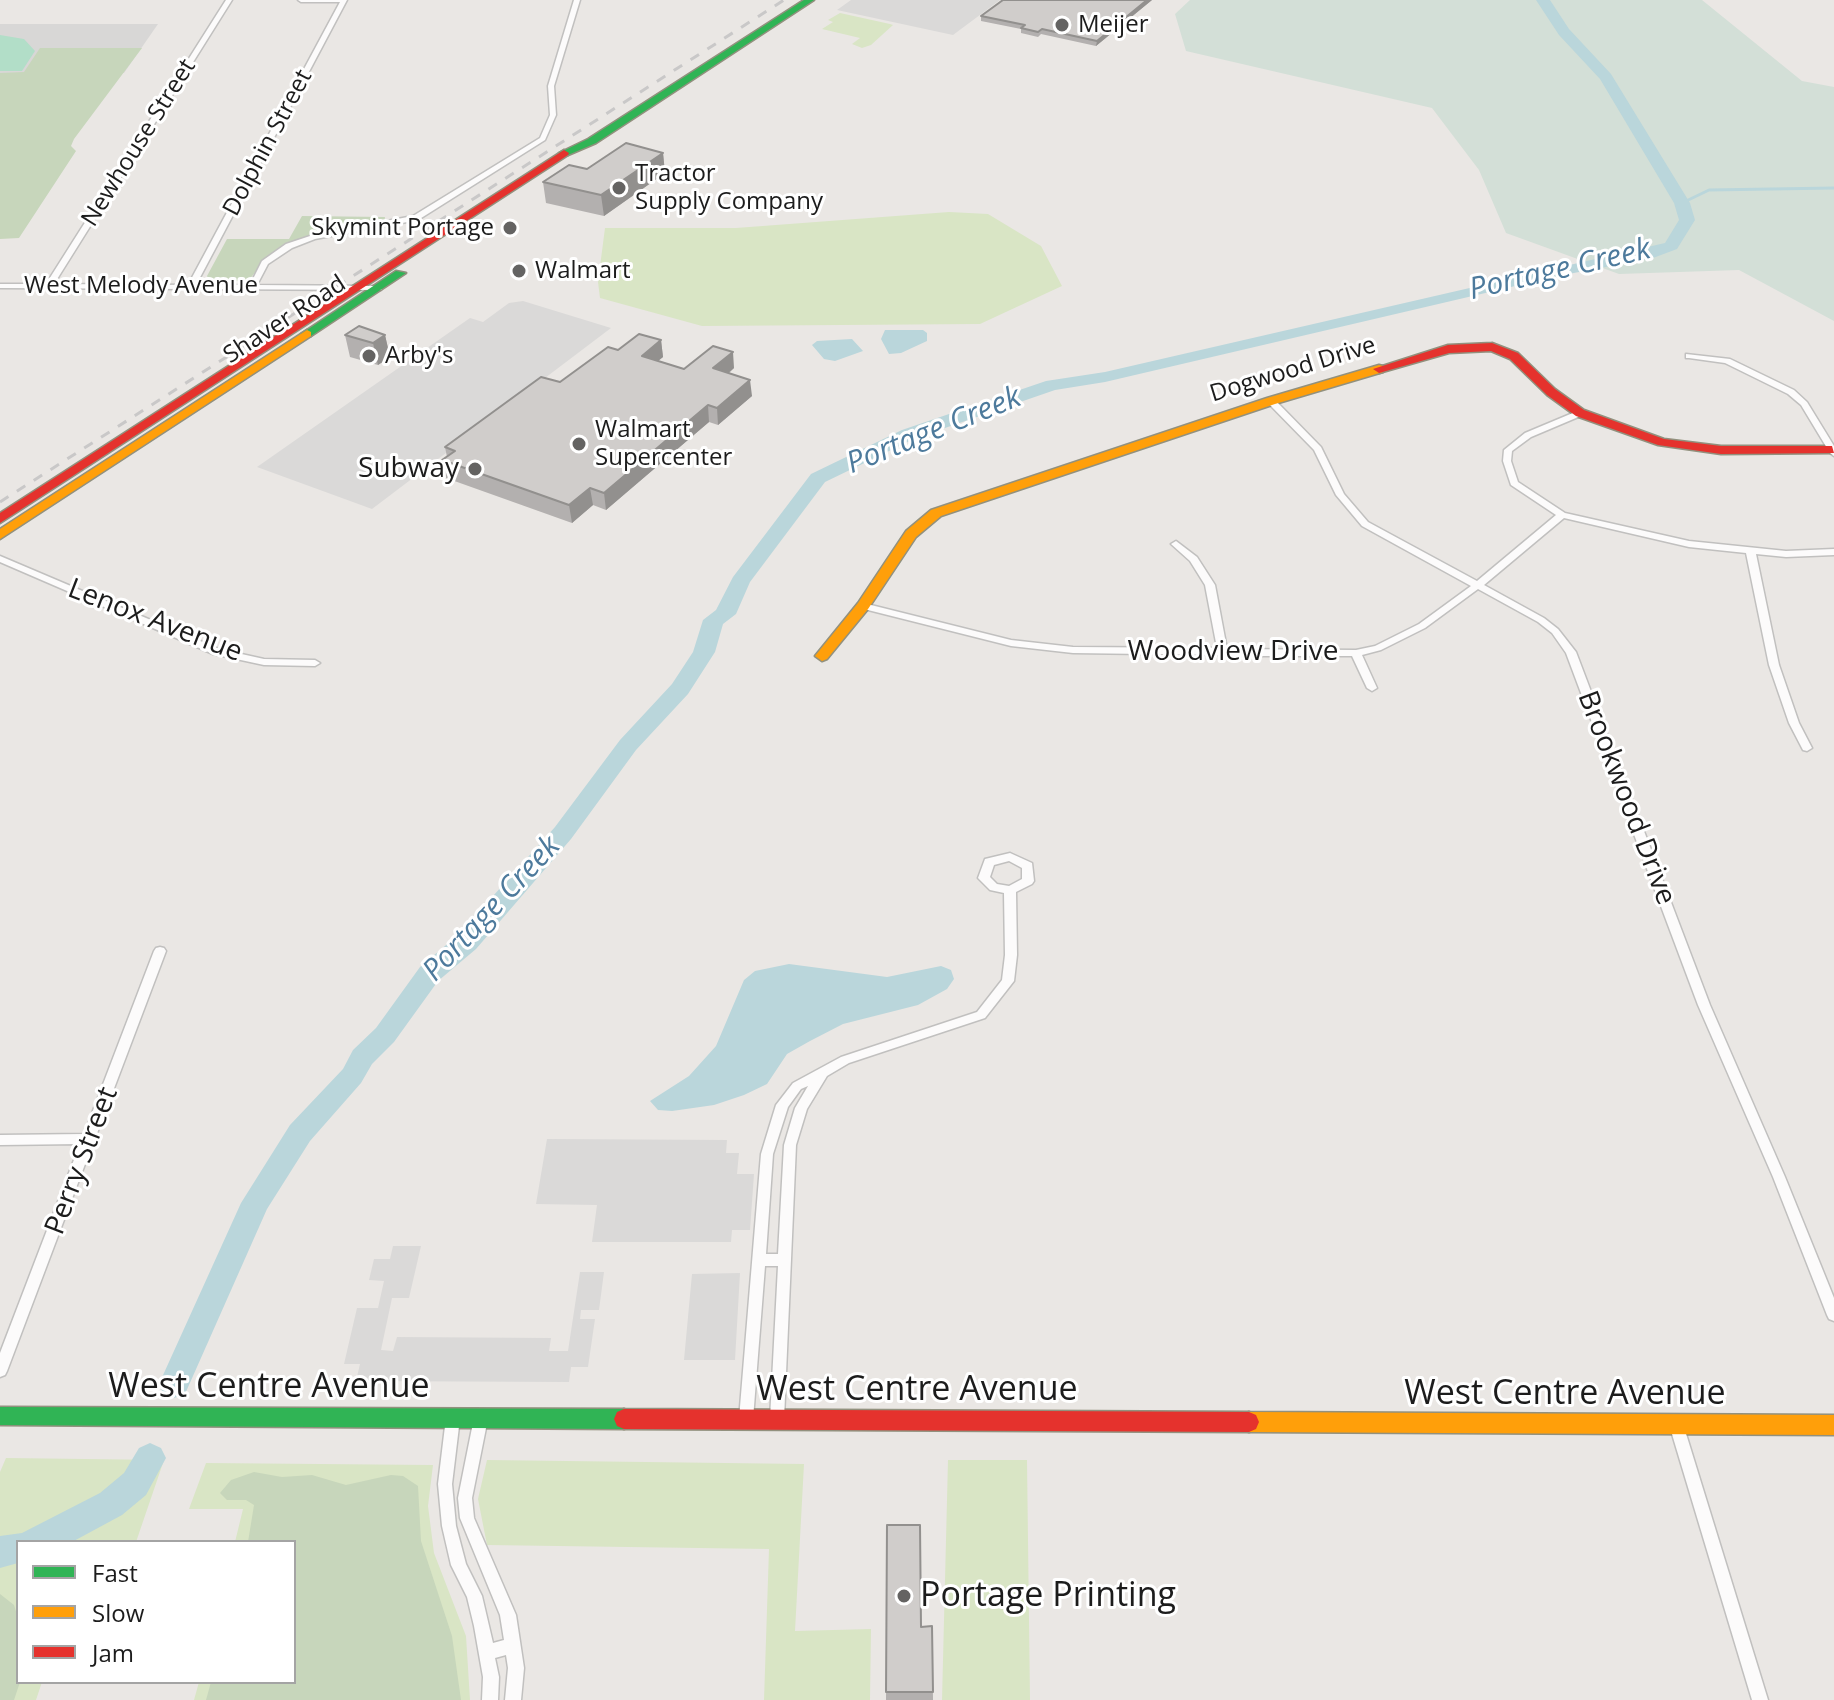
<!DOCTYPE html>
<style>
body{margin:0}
#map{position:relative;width:1834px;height:1700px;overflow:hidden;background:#eae7e4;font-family:"Open Sans",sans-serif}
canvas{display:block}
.legend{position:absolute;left:16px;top:1540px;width:280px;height:144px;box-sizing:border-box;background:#fff;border:2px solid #a4a4a4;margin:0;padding:10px 14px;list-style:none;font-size:24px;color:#1c1c1c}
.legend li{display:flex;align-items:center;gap:16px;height:40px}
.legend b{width:40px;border:2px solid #a4a4a4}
</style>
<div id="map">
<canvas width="1834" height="1700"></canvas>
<ul class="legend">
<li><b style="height:10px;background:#30b455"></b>Fast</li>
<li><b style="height:10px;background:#ff9f0a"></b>Slow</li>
<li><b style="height:10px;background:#e5322d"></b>Jam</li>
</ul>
</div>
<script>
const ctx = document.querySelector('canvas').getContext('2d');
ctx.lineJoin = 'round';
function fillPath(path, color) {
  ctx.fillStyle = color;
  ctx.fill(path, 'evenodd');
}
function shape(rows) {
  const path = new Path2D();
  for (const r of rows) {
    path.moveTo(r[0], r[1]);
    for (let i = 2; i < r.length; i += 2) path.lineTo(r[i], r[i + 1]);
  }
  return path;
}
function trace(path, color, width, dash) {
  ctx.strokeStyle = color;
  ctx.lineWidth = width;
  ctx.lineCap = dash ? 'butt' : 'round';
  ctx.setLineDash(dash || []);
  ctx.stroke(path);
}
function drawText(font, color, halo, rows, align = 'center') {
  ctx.font = font + ' "Open Sans",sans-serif';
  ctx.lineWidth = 6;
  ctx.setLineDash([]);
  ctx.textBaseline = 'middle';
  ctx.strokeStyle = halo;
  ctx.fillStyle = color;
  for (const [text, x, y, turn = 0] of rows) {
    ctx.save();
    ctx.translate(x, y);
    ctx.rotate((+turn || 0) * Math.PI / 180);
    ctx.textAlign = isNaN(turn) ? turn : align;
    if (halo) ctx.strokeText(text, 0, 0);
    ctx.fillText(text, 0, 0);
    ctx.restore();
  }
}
fillPath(shape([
 [0,24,158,24,124,73,0,73]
]), '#d8d7d6');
fillPath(shape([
 [840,13,890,24,893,25,871,45,862,48,852,44,860,38,822,29,833,22,828,20],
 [949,212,988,214,1041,246,1062,286,980,324,702,326,600,298,598,282,605,228,736,228],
 [6,1458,164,1460,136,1542,18,1542,18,1682,42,1682,36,1700,0,1700,0,1472],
 [487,1460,804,1464,795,1631,871,1629,870,1700,764,1700,769,1549,487,1545,478,1499],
 [948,1460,1027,1460,1030,1700,942,1700],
 [206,1463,433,1465,428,1506,434,1553,466,1636,470,1700,194,1700,199,1682,294,1682,294,1542,235,1542,243,1509,189,1509]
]), '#d9e5c5');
fillPath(shape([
 [40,48,142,48,74,139,71,146,76,151,19,238,0,239,0,73,24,72],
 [302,216,385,217,384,224,316,235,269,256,248,281,210,281,207,276,227,239,289,239],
 [254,1472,282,1477,312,1475,346,1485,391,1475,403,1476,418,1486,421,1541,452,1636,461,1700,206,1700,211,1682,294,1682,294,1542,248,1542,254,1505,246,1500,227,1500,220,1493,231,1480],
 [0,1594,14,1605,18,1618,20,1682,14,1700,0,1700]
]), '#c7d6bb');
fillPath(shape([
 [1190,0,1702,0,1802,81,1834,87,1834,321,1739,270,1619,274,1506,233,1479,170,1432,108,1186,51,1175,14]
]), '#d3dfd7');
fillPath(shape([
 [0,35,24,39,35,51,22,71,0,71]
]), '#b2dec8');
fillPath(shape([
 [851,0,1000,0,953,35,837,10],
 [523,301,611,328,372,509,257,467,470,318,483,322,509,303],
 [547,1139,727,1140,726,1153,739,1153,737,1174,754,1174,750,1230,732,1230,731,1242,592,1242,597,1205,536,1204],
 [393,1246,421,1246,409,1298,392,1298,381,1350,393,1351,397,1337,551,1338,549,1351,568,1351,580,1272,604,1272,599,1310,581,1310,580,1319,595,1319,588,1367,571,1367,569,1382,356,1381,360,1364,344,1364,357,1308,378,1308,384,1281,369,1280,374,1259,390,1259],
 [740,1273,735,1360,684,1360,692,1274]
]), '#dad9d8');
fillPath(shape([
 [885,330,923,330,927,333,927,341,901,353,889,354,881,339],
 [852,339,863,351,835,361,824,359,812,345,817,341],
 [789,964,887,977,941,966,951,970,954,979,947,989,918,1005,843,1024,810,1041,787,1054,767,1084,744,1095,714,1105,672,1111,658,1110,650,1101,689,1076,716,1046,744,980,755,971]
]), '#bad6db');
trace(shape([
 [1682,203,1709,190,1834,188]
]), '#bad6db', 3);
fillPath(shape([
 [1536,0,1550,0,1569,29,1611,74,1690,203,1695,220,1677,249,1653,258,1558,276,1105,382,1055,390,916,438,825,482,750,582,736,614,723,624,715,652,688,694,636,750,571,839,476,949,438,981,394,1042,372,1064,361,1083,310,1141,267,1209,185,1394,174,1398,163,1394,159,1384,241,1203,290,1125,343,1069,353,1050,376,1028,420,967,458,935,555,827,620,740,672,684,693,652,703,620,716,610,733,577,811,474,902,430,1046,381,1105,372,1665,243,1679,220,1674,203,1600,79,1559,35,1536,0],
 [150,1443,161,1448,166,1458,146,1495,122,1515,72,1542,18,1542,18,1563,0,1568,0,1536,22,1533,100,1493,124,1473,139,1448,150,1443]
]), '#bad6db');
const street = shape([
 [226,0,232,0,54,284,188,285,340,2,301,2,298,0,347,0,196,285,250,285,262,261,286,244,313,235,413,216,540,138,550,115,548,86,574,0,580,0,554,86,556,115,545,140,418,220,315,239,292,248,268,264,257,285,378,286,382,288,381,290,0,288,0,284,46,284,226,0],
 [1686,354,1730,359,1794,390,1807,402,1834,446,1834,456,1830,453,1801,405,1788,394,1725,363,1689,358,1686,358,1686,354],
 [1271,398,1274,399,1321,447,1344,494,1368,522,1477,581,1556,515,1511,485,1503,461,1504,450,1525,433,1580,410,1584,413,1583,415,1531,437,1512,451,1511,461,1518,482,1565,513,1689,541,1786,551,1834,549,1834,555,1786,557,1756,554,1779,665,1799,723,1812,748,1807,751,1803,750,1789,723,1769,665,1746,553,1689,547,1564,518,1484,585,1544,618,1558,629,1576,652,1710,1005,1785,1177,1834,1298,1834,1321,1829,1319,1827,1315,1773,1177,1698,1005,1566,653,1552,633,1538,622,1478,589,1425,628,1381,650,1362,655,1377,688,1372,691,1367,688,1352,656,1223,656,1219,655,1073,653,1011,646,860,608,858,606,863,603,1011,640,1073,647,1217,648,1205,585,1190,561,1171,544,1176,541,1197,557,1215,585,1227,649,1356,650,1375,646,1419,624,1471,586,1362,526,1336,495,1314,450,1268,403,1267,401,1271,398],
 [0,556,219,649,264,659,315,660,320,663,315,666,264,665,213,654,0,562,0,556],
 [1010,853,1032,863,1034,881,1032,884,1016,892,1017,955,1014,981,985,1018,849,1063,827,1076,807,1109,796,1145,784,1419,782,1424,777,1426,772,1424,770,1419,778,1266,765,1266,753,1419,751,1424,746,1426,741,1424,739,1419,761,1154,776,1105,793,1083,841,1057,977,1012,1002,980,1005,955,1004,893,990,890,978,878,985,859,1010,853],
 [1009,861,1022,868,1022,879,1009,886,997,884,990,877,994,865,1009,861],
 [808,1086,795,1108,784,1145,778,1254,766,1254,773,1154,788,1107,801,1089,808,1086],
 [160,947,164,948,166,951,96,1136,97,1139,93,1143,7,1371,5,1375,0,1377,0,1353,80,1144,0,1145,0,1135,84,1134,154,951,156,948,160,947],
 [453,1411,458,1413,460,1418,452,1484,456,1526,466,1564,482,1596,493,1643,504,1640,500,1615,460,1518,458,1498,474,1418,476,1413,481,1411,486,1413,488,1418,472,1498,474,1518,516,1615,524,1668,521,1700,505,1700,508,1668,506,1655,495,1658,499,1677,498,1700,482,1700,483,1677,474,1626,467,1597,451,1565,442,1526,438,1484,446,1418,448,1413,453,1411],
 [1676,1417,1681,1419,1683,1424,1768,1700,1752,1700,1669,1424,1671,1419,1676,1417]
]);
const fast = shape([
 [804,0,814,0,596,143,568,155,559,153,588,139,804,0],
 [396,271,406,273,311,336,301,334,396,271],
 [0,1407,624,1409,631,1412,634,1419,631,1426,624,1429,0,1425,0,1407]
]);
const slow = shape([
 [307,330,311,332,311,336,0,539,0,529,307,330],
 [1379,365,1383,366,1383,372,1275,404,941,516,916,537,868,609,827,659,822,661,815,656,858,603,906,531,931,510,1267,398,1379,365],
 [1249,1412,1834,1415,1834,1435,1249,1432,1242,1429,1239,1422,1242,1415,1249,1412]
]);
const jam = shape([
 [564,150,569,153,568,155,0,523,0,513,564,150],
 [1492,343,1518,353,1555,389,1584,410,1664,439,1721,446,1832,446,1834,453,1721,454,1658,445,1576,416,1547,395,1510,359,1491,351,1449,353,1379,373,1373,369,1448,345,1492,343],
 [624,1409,1249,1412,1256,1415,1259,1422,1256,1429,1249,1432,624,1429,617,1426,614,1419,617,1412,624,1409]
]);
trace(street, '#c1c0bf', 3);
trace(fast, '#92917e', 3);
trace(slow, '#92917e', 3);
trace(jam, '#92917e', 3);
fillPath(street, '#fcfbfb');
fillPath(fast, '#30b455');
fillPath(slow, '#ff9f0a');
fillPath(jam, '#e5322d');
trace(shape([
 [0,502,784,0]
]), '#c9c8c8', 3, [10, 10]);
fillPath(shape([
 [1152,0,1096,46,1041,34,1038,37,1021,33,1021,29,981,21,981,16],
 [663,153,665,173,604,216,546,203,543,182,587,169],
 [345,335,385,335,390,357,378,365,350,357],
 [661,340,663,357,658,361,684,369,734,368,729,373,752,396,718,425,709,422,606,510,593,505,572,523,446,478,442,460,447,457,445,447,618,350],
 [887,1525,921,1627,932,1626,933,1700,886,1700]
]), '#b3b0af');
fillPath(shape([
 [1147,0,1152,0,1096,46,1097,41],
 [663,153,665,173,604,216,601,195],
 [385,335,390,357,378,365,373,343],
 [661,340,663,357,643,373,642,356],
 [733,352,734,368,714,385,713,368],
 [750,380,752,396,718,425,717,408],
 [708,405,709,422,606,510,604,493],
 [590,488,593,505,572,523,569,505]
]), '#92908e');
const building = shape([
 [1003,0,1147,0,1097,41,1042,29,1038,32,1021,28,1025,25,981,16,1003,0],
 [626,143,663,153,601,195,543,182,569,165,587,169,626,143],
 [359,326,385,335,373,343,345,335,359,326],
 [639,334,661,340,642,356,684,369,713,346,733,352,713,368,750,380,717,408,708,405,604,493,590,488,569,505,442,460,455,451,445,447,541,377,560,382,608,347,618,350,639,334],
 [887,1525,920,1525,921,1627,932,1626,933,1692,886,1692,887,1525]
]);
fillPath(building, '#d0cdcb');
trace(building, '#92908e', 2);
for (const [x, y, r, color] of [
 [1062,25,8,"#646362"],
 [619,188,8,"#646362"],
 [510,228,8,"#646362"],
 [519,271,8,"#646362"],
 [369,356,8,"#646362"],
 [579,444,8,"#646362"],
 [475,469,8,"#646362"],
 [904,1596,8,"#646362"]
]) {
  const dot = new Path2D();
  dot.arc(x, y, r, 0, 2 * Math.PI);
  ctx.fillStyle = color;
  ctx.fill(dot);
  trace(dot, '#fff', 3);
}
drawText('24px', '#1c1c1c', '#fff', [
 ["Meijer",1078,25],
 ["Tractor",635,174],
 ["Supply Company",635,202],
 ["Skymint Portage",494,228,"right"],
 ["Walmart",535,271],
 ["Arby's",385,356],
 ["Walmart",595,430],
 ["Supercenter",595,458]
], 'left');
drawText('24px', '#1c1c1c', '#fff', [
 ["Newhouse Street",139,143,-58],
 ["Dolphin Street",268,143,-62],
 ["West Melody Avenue",141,286],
 ["Shaver Road",285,320,-33],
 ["Dogwood Drive",1293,370,-17]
]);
drawText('28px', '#1c1c1c', '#fff', [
 ["Subway",459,469]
], 'right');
drawText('28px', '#1c1c1c', '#fff', [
 ["Lenox Avenue",155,621,21],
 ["Woodview Drive",1233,652],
 ["Brookwood Drive",1626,798,69],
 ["Perry Street",82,1161,-69]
]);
drawText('italic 30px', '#4d7a9c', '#fff', [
 ["Portage Creek",1560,270,-13],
 ["Portage Creek",934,431,-22],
 ["Portage Creek",492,909,-47]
]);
drawText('34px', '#1c1c1c', '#fff', [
 ["West Centre Avenue",269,1387],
 ["West Centre Avenue",917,1390],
 ["West Centre Avenue",1565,1394]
]);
drawText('34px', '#1c1c1c', '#fff', [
 ["Portage Printing",920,1596]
], 'left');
</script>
